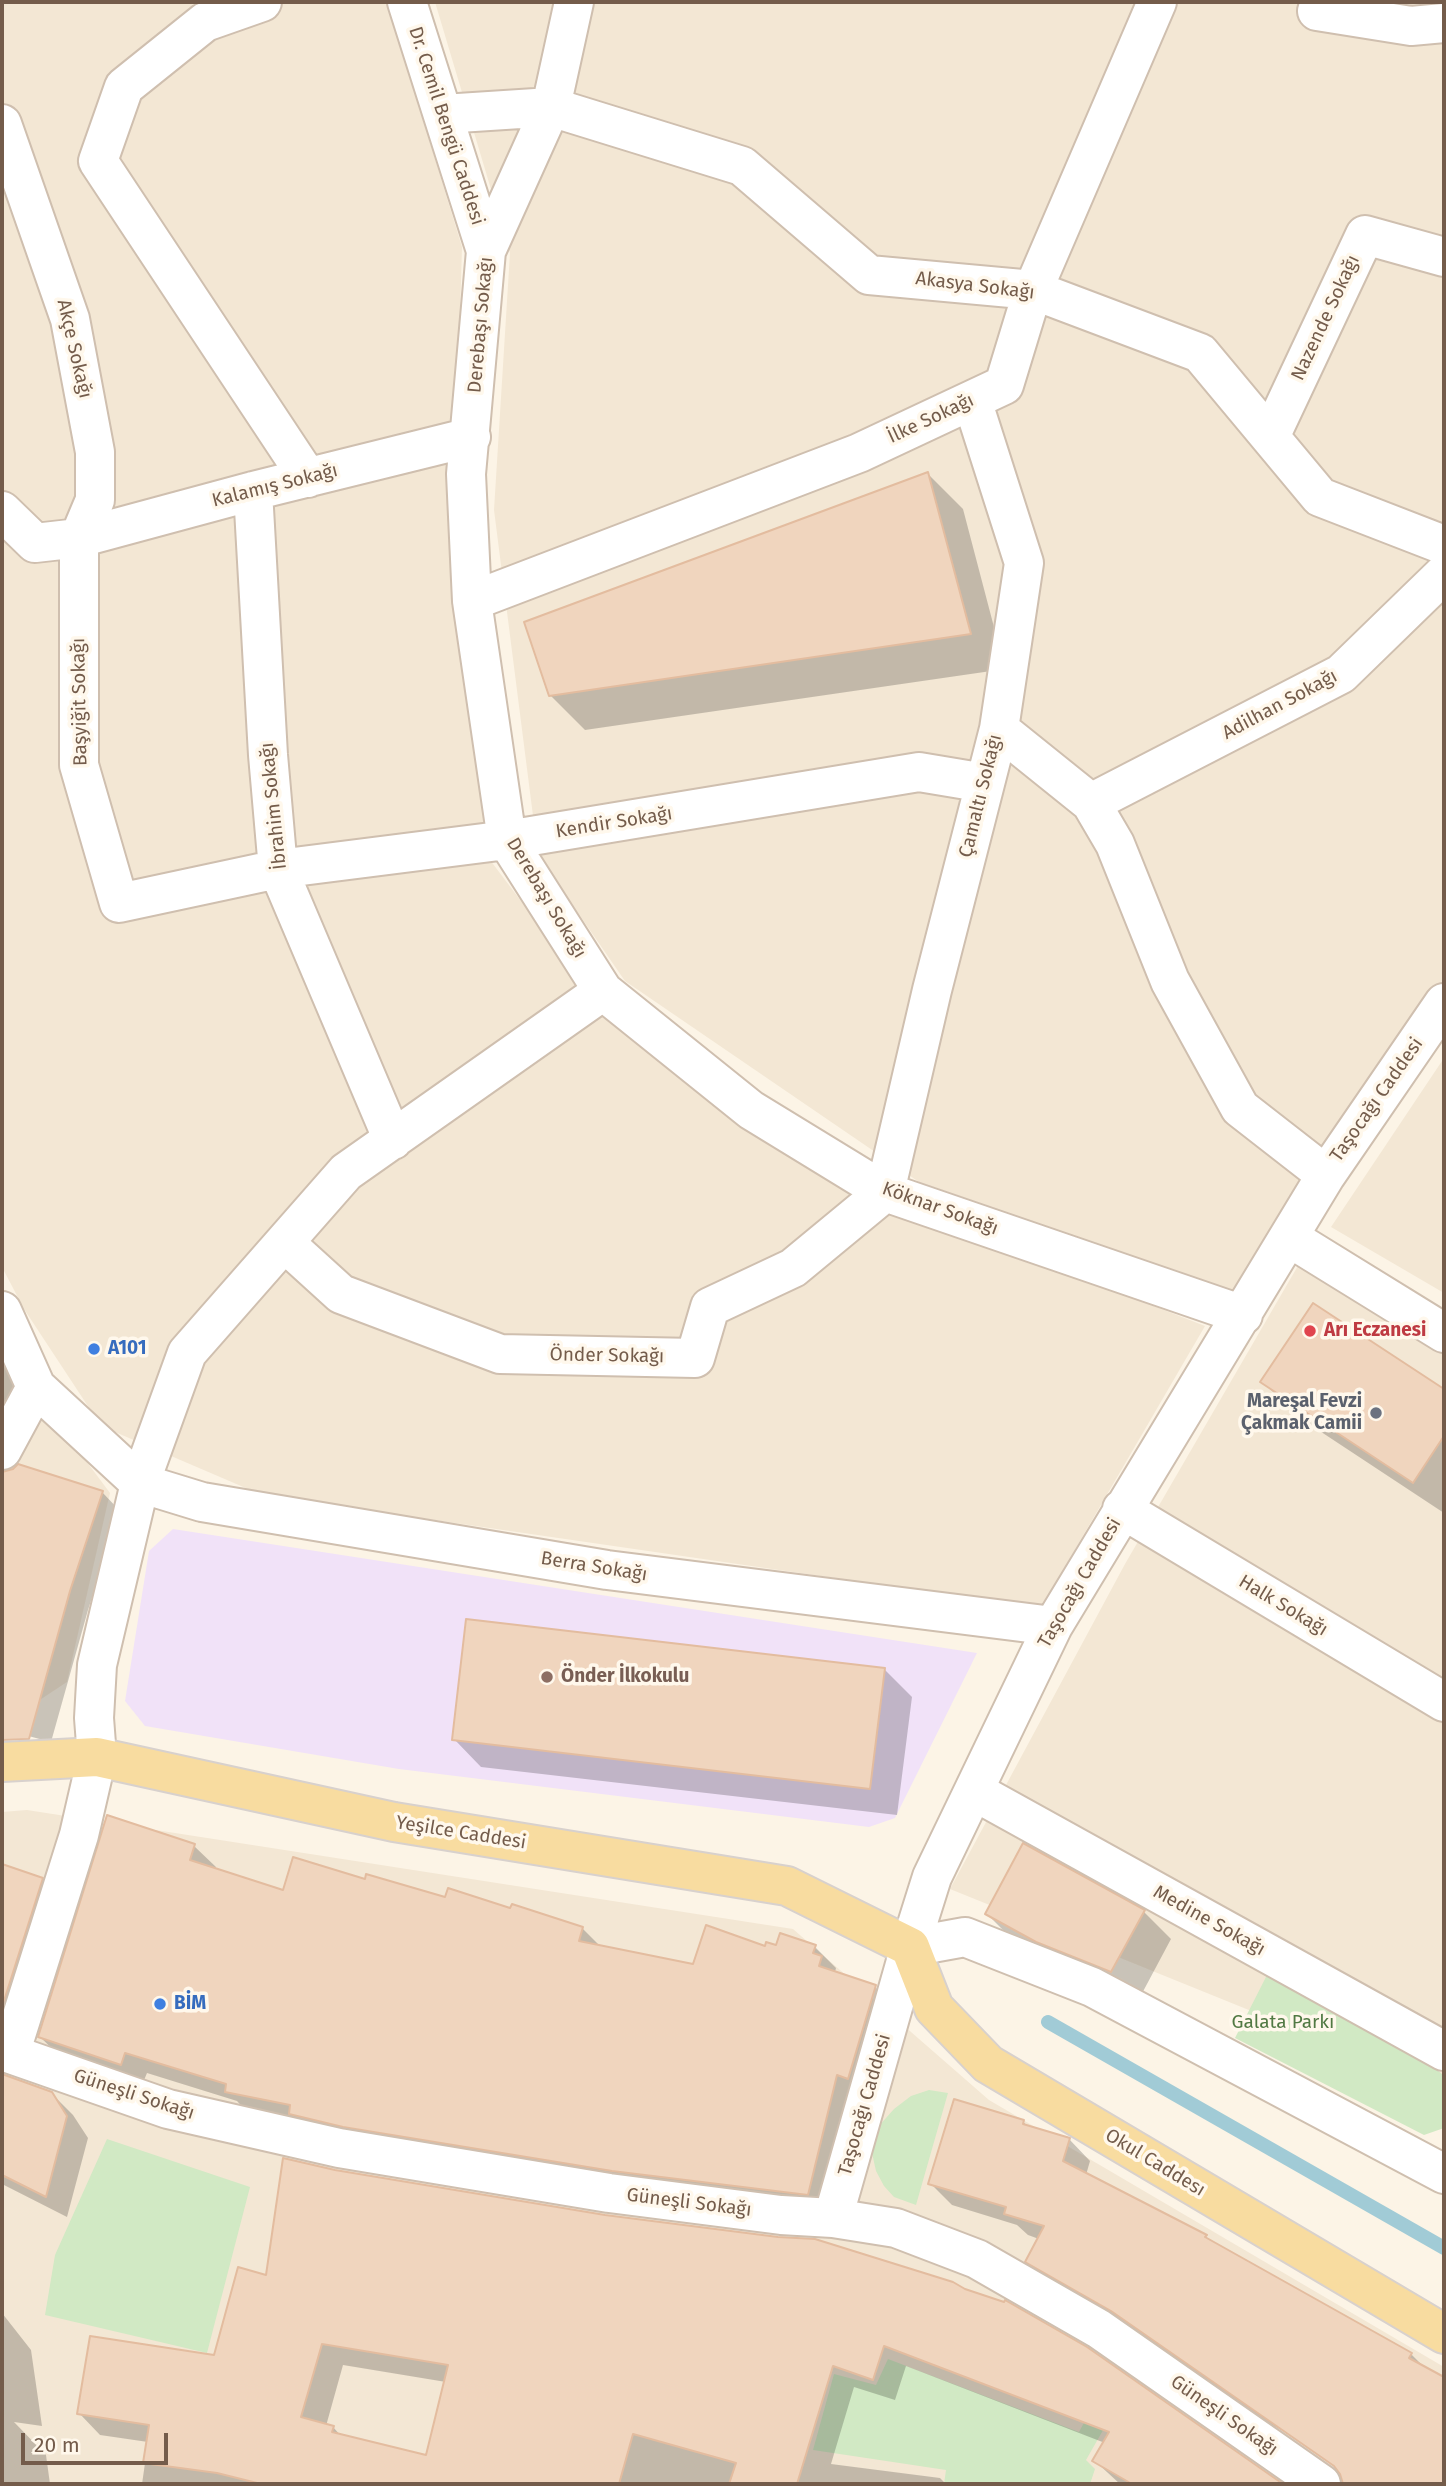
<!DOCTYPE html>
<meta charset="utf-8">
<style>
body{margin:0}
#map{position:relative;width:1446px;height:2486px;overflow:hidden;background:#fcf4e6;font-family:"Fira Sans",sans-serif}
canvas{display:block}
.frame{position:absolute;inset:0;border:4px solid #745c4b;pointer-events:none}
.scale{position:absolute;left:21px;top:2433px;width:147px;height:32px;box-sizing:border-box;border:4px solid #745c4b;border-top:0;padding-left:9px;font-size:21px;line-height:24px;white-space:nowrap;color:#745c4b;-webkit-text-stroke:5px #fff8ec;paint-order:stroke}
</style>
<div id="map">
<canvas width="1446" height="2486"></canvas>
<div class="frame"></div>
<div class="scale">20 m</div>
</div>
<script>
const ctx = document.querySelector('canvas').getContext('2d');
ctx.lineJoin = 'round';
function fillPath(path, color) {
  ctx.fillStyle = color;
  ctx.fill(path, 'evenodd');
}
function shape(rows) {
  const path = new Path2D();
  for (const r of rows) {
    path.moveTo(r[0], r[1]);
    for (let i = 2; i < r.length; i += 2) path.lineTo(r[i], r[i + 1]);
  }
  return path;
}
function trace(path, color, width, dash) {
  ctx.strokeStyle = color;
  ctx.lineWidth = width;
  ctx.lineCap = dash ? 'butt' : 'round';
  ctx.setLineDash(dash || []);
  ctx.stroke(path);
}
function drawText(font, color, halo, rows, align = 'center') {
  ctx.font = font + ' "Fira Sans",sans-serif';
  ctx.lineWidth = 7;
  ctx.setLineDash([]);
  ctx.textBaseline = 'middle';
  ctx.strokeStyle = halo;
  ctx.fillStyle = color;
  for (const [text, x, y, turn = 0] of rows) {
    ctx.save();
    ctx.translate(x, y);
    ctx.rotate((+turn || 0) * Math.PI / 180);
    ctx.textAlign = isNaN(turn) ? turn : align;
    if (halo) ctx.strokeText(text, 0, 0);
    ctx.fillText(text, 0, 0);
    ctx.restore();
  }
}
fillPath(shape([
 [2,2,387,2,462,247,454,518,490,860,605,1012,851,1188,1205,1326,1041,1608,262,1495,101,1426,24,1309,2,1267],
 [435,2,1444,2,1444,980,1239,1293,919,1182,625,981,538,855,494,510,510,253],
 [1444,1058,1444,1293,1331,1227],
 [1299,1264,1444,1353,1444,2092,1439,2087,950,1889,1125,1564],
 [2,1343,10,1359,110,1493,67,1682,2,1725],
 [27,1810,793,1929,989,2100,1444,2367,1444,2484,2,2484,2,1812]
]), '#f3e7d4');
fillPath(shape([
 [173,1529,977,1653,895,1818,869,1827,399,1769,145,1726,125,1701,149,1551]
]), '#f1e2f8');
fillPath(shape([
 [1267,1975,1435,2068,1444,2076,1444,2128,1424,2135,1235,2038],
 [929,2090,948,2093,916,2205,894,2197,884,2186,876,2171,872,2153,878,2127,894,2109,911,2096],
 [107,2139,250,2187,207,2353,45,2315,55,2255],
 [888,2359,1079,2432,1106,2382,1126,2390,1086,2460,1095,2469,1090,2484,944,2484,946,2470,813,2450,834,2374,876,2385]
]), '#d1e9c4');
fillPath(shape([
 [928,474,963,509,1005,669,585,730,550,695],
 [1314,1306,1444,1391,1444,1513,1297,1416,1262,1381],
 [2,1360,15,1374,21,1387,2,1457],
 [14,1470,102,1492,120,1511,88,1610,51,1742,2,1729,2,1474],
 [884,1669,912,1697,897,1815,481,1767,454,1739],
 [194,1846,216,1867,215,1870,284,1892,366,1882,446,1899,511,1911,582,1928,601,1947,694,1966,766,1949,815,1947,836,1968,835,1972,875,1987,897,2008,829,2215,248,2113,237,2101,147,2073,142,2085,62,2058,40,2037],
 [2,1862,7,1868,42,1879,63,1901,3,2065,2,2073],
 [1144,1912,1171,1939,1139,1999,1014,1941,987,1914],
 [2,2076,51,2093,73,2115,88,2138,67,2217,2,2184],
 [1023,2122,1029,2127,1069,2139,1090,2161,1086,2175,1205,2237,1212,2243,1411,2354,1426,2369,1444,2379,1444,2484,1383,2484,1257,2417,1049,2283,1028,2261,1039,2239,1028,2235,1017,2225,952,2205,930,2183],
 [335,2171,1242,2458,1273,2484,1120,2484,1095,2461,1105,2443,906,2366,895,2400,854,2387,831,2464,940,2478,946,2484,142,2484,148,2442,100,2435,79,2413,215,2357],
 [343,2365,446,2382,427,2457,341,2436,333,2427,326,2426],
 [2,2313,31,2350,42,2426,14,2422,46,2455,50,2484,2,2484]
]), '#0003');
trace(shape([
 [1048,2022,1444,2248]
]), '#a1cbd6', 14);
const building = shape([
 [928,472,971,634,549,696,524,622,928,472],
 [1313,1303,1444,1389,1444,1436,1413,1483,1260,1382,1313,1303],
 [18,1464,103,1491,70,1591,29,1739,2,1740,2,1472,13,1469,18,1464],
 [466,1619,885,1668,870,1789,452,1740,466,1619],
 [107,1815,195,1844,190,1860,283,1890,293,1857,365,1879,366,1874,445,1897,448,1888,510,1908,512,1904,583,1927,579,1941,693,1964,706,1925,765,1946,766,1942,776,1945,780,1933,816,1945,813,1953,822,1956,819,1966,876,1985,848,2079,837,2075,808,2195,612,2171,343,2127,289,2114,290,2105,225,2092,226,2084,125,2053,121,2065,38,2037,107,1815],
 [1023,1843,1145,1910,1111,1972,1036,1942,985,1914,1023,1843],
 [2,1864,43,1878,2,2007,2,1864],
 [2,2074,52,2092,67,2116,46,2197,2,2175,2,2074],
 [954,2099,1024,2120,1023,2124,1070,2138,1063,2161,1207,2235,1205,2237,1412,2353,1409,2358,1444,2377,1444,2484,1343,2484,1340,2474,1334,2466,1111,2311,1025,2262,1044,2226,1004,2214,1006,2207,928,2184,954,2099],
 [283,2158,335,2170,605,2215,778,2237,815,2239,953,2282,965,2289,1004,2302,1005,2300,1087,2347,1283,2484,1132,2484,1092,2461,1109,2432,884,2346,873,2380,833,2366,797,2484,729,2484,736,2463,633,2434,619,2484,261,2484,217,2473,143,2463,149,2425,77,2414,90,2336,214,2355,238,2267,266,2275,283,2158],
 [322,2344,448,2365,426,2455,332,2432,334,2426,301,2417,322,2344]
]);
fillPath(building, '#f0d5be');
trace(building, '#e3bc9f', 2);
const minor = shape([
 [262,2,205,22,124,87,98,161,308,478],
 [407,2,486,251],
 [574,2,551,107,486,251,466,474,472,601,507,840,603,991,751,1110,885,1192,1243,1315],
 [1317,11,1411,26,1444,23],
 [443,114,551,107,742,166,869,275,1033,290,1200,353,1320,497,1444,545],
 [2,124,70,319,95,452,95,500,79,538,79,765,119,903,278,869,507,840,919,772,985,783],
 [1270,437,1365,235,1444,257],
 [253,491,268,755,278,869,393,1140],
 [2,511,35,543,79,538,253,491,471,437],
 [472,601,859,453,1004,385,1033,290,1157,2],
 [999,729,1091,803,1115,844,1170,981,1240,1108,1326,1175],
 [1091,803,1341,674,1444,574],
 [885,1192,932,990,999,729,1024,563,972,400],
 [1290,1238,1444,1333],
 [286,1244,341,1294,500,1354,695,1358,710,1307,793,1268,885,1192],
 [2,1311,36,1387,140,1483,202,1502,607,1570,1053,1626],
 [2,1450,36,1387],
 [1122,1509,1444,1702],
 [974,1791,1444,2051],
 [910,1947,965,1937,1092,1987,1444,2174],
 [2,2051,168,2109,339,2148,609,2193,781,2215,833,2218,896,2228,977,2259,1099,2329,1321,2484],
 [10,2054,79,1835,97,1757,94,1718,97,1665,140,1483,187,1353,346,1172,603,991],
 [833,2218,910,1947,932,1877,1053,1626,1326,1175,1444,1003]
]);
const major = shape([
 [2,1762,97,1757,394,1822,787,1886,910,1947,934,2008,988,2064,1444,2334]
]);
trace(minor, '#cfbfaf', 42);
trace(major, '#d8d1cd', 42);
trace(minor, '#fff', 38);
trace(major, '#f8dca0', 38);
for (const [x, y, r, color] of [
 [1310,1331,7,"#e0444e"],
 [94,1349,7,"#3f7fe0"],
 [1376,1413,7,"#6b7280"],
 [547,1677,7,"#8d6e63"],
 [160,2004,7,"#3f7fe0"]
]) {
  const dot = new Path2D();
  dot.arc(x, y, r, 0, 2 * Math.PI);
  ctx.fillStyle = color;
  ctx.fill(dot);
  trace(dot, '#fff8ec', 2.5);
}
drawText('19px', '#745c4b', '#fff8ec', [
 ["Dr. Cemil Bengü Caddesi",446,126,72],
 ["Akasya Sokağı",975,286,7],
 ["Nazende Sokağı",1326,318,-65],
 ["Derebaşı Sokağı",481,325,-85],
 ["Akçe Sokağı",74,349,77],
 ["İlke Sokağı",931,419,-25],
 ["Kalamış Sokağı",275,486,-14],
 ["Başyiğit Sokağı",80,702,-91],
 ["Adilhan Sokağı",1280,705,-28],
 ["Çamaltı Sokağı",981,796,-76],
 ["İbrahim Sokağı",274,806,-96],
 ["Kendir Sokağı",614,823,-9],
 ["Derebaşı Sokağı",546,898,59],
 ["Taşocağı Caddesi",1377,1100,-55],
 ["Köknar Sokağı",940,1209,20],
 ["Önder Sokağı",607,1356,1],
 ["Berra Sokağı",594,1567,9],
 ["Taşocağı Caddesi",1080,1583,-60],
 ["Halk Sokağı",1283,1606,31],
 ["Yeşilce Caddesi",461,1833,9],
 ["Medine Sokağı",1209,1921,29],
 ["Güneşli Sokağı",134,2095,18],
 ["Taşocağı Caddesi",865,2105,-74],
 ["Okul Caddesı",1155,2163,31],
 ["Güneşli Sokağı",689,2203,7],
 ["Güneşli Sokağı",1224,2416,35]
]);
drawText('bold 19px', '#be3a42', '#fff8ec', [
 ["Arı Eczanesi",1324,1331]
], 'left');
drawText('bold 19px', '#366cbe', '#fff8ec', [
 ["A101",108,1349],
 ["BİM",174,2004]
], 'left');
drawText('bold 19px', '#5b616d', '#fff8ec', [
 ["Mareşal Fevzi",1362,1402],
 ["Çakmak Camii",1362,1424]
], 'right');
drawText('bold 19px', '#785e54', '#fff8ec', [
 ["Önder İlkokulu",561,1677]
], 'left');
drawText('19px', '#517943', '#fff8ec', [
 ["Galata Parkı",1283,2023]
]);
</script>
